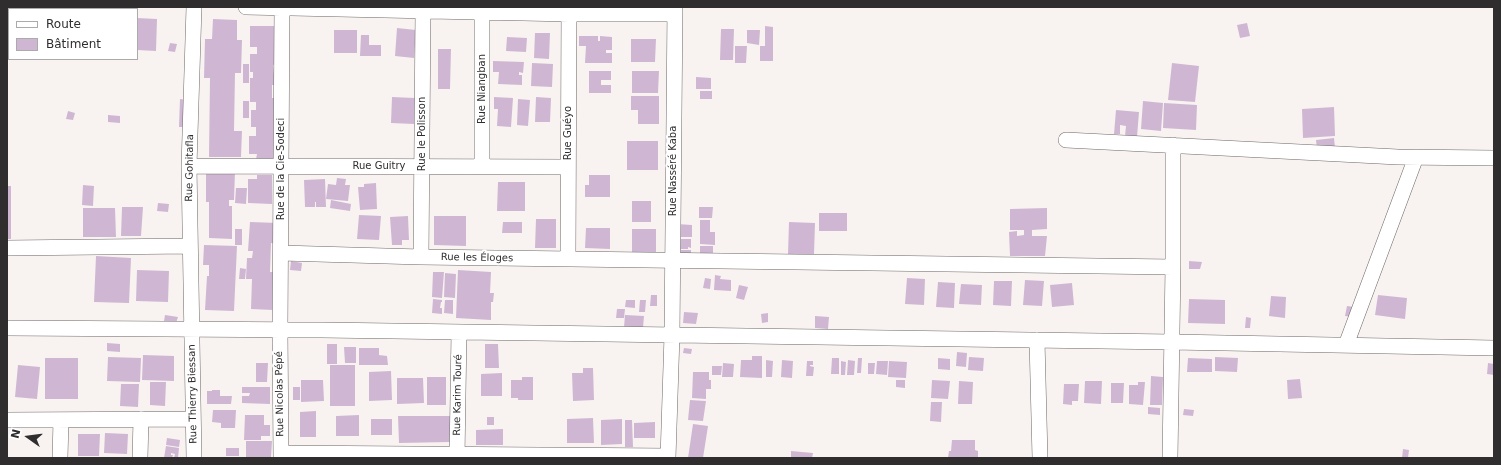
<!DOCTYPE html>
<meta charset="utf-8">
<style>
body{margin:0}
#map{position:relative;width:1501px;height:465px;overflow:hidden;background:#f8f3f1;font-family:"DejaVu Sans",sans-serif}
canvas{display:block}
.frame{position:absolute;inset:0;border:8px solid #2f2d2d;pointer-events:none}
.legend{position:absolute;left:8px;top:8px;width:130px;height:52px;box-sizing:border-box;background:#fff;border:1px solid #acabab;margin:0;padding:5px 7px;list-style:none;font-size:12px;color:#2f2d2d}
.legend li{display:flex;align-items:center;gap:8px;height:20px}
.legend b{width:20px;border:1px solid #acabab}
.north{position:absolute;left:8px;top:417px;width:40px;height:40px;-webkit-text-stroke:3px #fff;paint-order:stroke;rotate:284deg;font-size:11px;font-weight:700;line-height:16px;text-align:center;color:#2f2d2d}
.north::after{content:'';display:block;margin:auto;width:14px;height:18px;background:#2f2d2d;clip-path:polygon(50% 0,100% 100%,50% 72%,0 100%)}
</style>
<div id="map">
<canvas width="1501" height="465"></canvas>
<div class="frame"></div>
<ul class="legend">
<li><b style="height:5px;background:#fff"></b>Route</li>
<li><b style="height:11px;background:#cfb7d3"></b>Bâtiment</li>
</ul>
<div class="north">N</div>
</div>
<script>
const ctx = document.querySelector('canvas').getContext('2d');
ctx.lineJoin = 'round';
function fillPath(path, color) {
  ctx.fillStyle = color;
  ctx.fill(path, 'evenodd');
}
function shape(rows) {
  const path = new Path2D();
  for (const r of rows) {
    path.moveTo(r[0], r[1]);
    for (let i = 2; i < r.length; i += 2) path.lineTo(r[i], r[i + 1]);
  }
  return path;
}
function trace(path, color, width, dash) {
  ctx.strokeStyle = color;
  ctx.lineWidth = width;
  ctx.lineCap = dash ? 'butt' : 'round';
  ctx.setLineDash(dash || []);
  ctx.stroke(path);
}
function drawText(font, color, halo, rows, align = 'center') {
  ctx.font = font + ' "DejaVu Sans",sans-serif';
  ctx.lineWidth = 4;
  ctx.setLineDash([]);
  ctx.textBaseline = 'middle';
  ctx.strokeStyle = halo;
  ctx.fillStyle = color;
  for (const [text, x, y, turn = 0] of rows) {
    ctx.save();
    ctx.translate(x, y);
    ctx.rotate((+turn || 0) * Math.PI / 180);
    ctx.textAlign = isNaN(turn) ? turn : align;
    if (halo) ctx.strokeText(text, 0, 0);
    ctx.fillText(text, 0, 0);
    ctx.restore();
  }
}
fillPath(shape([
 [137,18,157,19,156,51,137,50],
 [213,19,237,20,237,40,242,40,241,73,235,73,234,131,242,131,241,157,209,157,210,78,204,78,205,39,212,39],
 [1247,23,1250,36,1240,38,1237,25],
 [250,26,276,26,276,64,273,65,275,85,272,85,272,98,274,98,274,160,256,159,257,154,249,154,249,136,256,136,256,127,251,127,251,110,256,110,256,102,250,102,250,78,253,78,253,72,250,72,250,54,257,54,257,47,250,47],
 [765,26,773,27,773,61,760,61,760,46,765,46],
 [397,28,416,30,414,58,395,56],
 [721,29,734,29,733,60,720,60],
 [334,30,357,30,357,53,334,53],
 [747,30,760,30,759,45,747,43],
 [535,33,550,33,549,59,534,58],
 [361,35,369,35,369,45,381,45,381,56,360,56],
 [579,36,598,36,598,41,600,41,600,36,612,37,612,50,606,50,606,53,612,53,612,63,585,63,586,46,579,46],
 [507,37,527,38,526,52,506,51],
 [631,39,656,39,655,62,631,62],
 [170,43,177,44,175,52,168,51],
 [735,46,747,46,746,63,735,63],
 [438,49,451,49,450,89,438,89],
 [493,61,524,62,523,73,519,72,519,75,522,75,522,85,498,84,499,72,493,72],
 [532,63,553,64,552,87,531,86],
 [1172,63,1199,66,1195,102,1168,100],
 [243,64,249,64,249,83,243,83],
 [589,71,611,71,611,80,601,80,601,85,611,85,611,93,589,93],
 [632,71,659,71,658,93,632,93],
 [696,77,711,78,711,89,696,89],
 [700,91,712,91,712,99,700,99],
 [631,96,659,96,659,124,638,124,638,110,631,110],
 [392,97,415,98,414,124,391,123],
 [494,97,513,98,511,127,497,126,498,109,494,109],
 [536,97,551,98,550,122,535,122],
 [180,99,187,100,186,127,179,127],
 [518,99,530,100,528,126,517,125],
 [243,101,249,101,249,118,243,118],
 [1143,101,1163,103,1161,131,1141,129],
 [1164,103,1197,105,1196,130,1163,128],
 [1334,107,1335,136,1303,138,1302,109],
 [1116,110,1139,112,1137,137,1125,136,1126,126,1120,125,1120,134,1114,134],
 [68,111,75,113,73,120,66,119],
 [108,115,120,116,120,123,108,122],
 [1334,138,1335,148,1317,150,1316,140],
 [627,141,658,141,658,170,627,170],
 [206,171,235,171,234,200,229,200,229,206,232,206,232,239,209,238,209,202,206,202],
 [257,175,272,175,272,204,248,203,248,179,257,179],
 [589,175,610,175,610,197,585,197,585,185,589,185],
 [337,178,346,179,345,185,350,185,348,201,326,199,328,184,336,185],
 [325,179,326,207,316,207,316,202,315,202,315,207,305,207,304,180],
 [498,182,525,182,525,211,497,211],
 [376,183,377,209,360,210,358,187,364,187,364,184],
 [83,185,94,186,93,206,82,205],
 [7,186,11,186,11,239,7,239],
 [236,188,247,188,246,204,235,203],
 [331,200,351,204,350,211,330,208],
 [632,201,651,201,651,222,632,222],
 [158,203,169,204,168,212,157,211],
 [122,207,143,207,141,236,121,236],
 [699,207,713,207,712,218,699,218],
 [83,208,115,208,116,237,83,237],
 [1047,208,1047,229,1032,230,1032,236,1047,236,1045,256,1010,256,1009,232,1017,231,1017,236,1024,235,1024,230,1010,230,1010,209],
 [819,213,847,213,847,231,819,231],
 [359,215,381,216,379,240,357,239],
 [408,216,409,240,402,240,402,245,392,245,390,217],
 [434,216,466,216,466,246,434,245],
 [536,219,556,219,556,248,535,248],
 [700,220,710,220,710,232,715,232,715,245,700,244],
 [250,222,278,223,278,244,271,243,270,272,274,272,273,310,251,309,252,279,246,279,247,258,252,258,253,251,248,251],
 [503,222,522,222,522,233,502,233],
 [789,222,815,223,814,254,788,254],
 [677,224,692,225,692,237,677,237],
 [586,228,610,228,610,249,585,248],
 [235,229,242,229,242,245,235,245],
 [632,229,656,229,656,252,632,252],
 [680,239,691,239,691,248,688,247,688,249,679,249],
 [204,245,237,246,234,311,205,310,207,276,209,276,209,265,203,265],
 [700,246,713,246,713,259,700,259],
 [681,250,691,250,691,258,681,258],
 [96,256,131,258,129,303,94,302],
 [291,261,302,263,301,271,290,270],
 [1189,261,1202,262,1200,269,1189,269],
 [240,268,246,269,245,279,239,279],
 [137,270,169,271,168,302,136,301],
 [458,270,491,272,490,293,494,293,493,302,491,302,491,320,456,318],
 [433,272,444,272,442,298,432,297],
 [445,273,456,274,455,298,444,297],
 [715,275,721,276,720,279,731,280,731,291,714,290],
 [705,278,711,279,710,289,703,288],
 [907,278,925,279,924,305,905,304],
 [1025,280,1044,281,1042,306,1023,305],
 [994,281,1012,281,1011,306,993,305],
 [938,282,955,283,954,308,936,307],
 [1072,283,1074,305,1052,307,1050,285],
 [961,284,982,285,981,305,959,304],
 [739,285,748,287,744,300,736,298],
 [651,295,657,295,657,306,650,306],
 [1378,295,1407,298,1405,319,1375,315],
 [1271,296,1286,297,1285,318,1269,316],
 [433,299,442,300,442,302,441,302,440,308,442,308,442,314,432,313],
 [1189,299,1225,300,1225,324,1188,323],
 [445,300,453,300,453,314,444,313],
 [626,300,635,300,635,308,625,307],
 [640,300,646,300,645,312,639,312],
 [1347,306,1354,307,1353,317,1345,316],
 [617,309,625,309,624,318,616,318],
 [684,312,698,313,696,324,683,323],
 [768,313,768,322,762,323,761,314],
 [165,315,178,317,176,323,164,321],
 [625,315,644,316,643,328,624,327],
 [815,316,829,317,828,329,815,328],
 [1246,317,1251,318,1250,328,1245,328],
 [107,343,120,344,120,352,107,351],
 [327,344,337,344,337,364,327,364],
 [485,344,498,344,499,368,485,368],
 [344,347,356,347,356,363,345,363],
 [359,348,379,348,379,355,387,356,388,365,359,365],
 [684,348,692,349,691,354,683,353],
 [957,352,967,353,966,367,956,366],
 [143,355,174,356,174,381,142,380],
 [752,356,762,356,762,378,740,377,741,360,752,360],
 [108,357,141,358,140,382,107,381],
 [969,357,984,358,983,371,968,370],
 [1215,357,1238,358,1237,372,1215,371],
 [45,358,78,358,78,399,45,399],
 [832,358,839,358,839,374,831,374],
 [858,358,862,358,861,373,857,373],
 [938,358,950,359,950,370,938,369],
 [1188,358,1212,359,1212,372,1187,372],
 [766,360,773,361,772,377,766,377],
 [782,360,793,361,792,378,781,377],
 [848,360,855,361,854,375,847,375],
 [807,361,813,361,813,365,810,365,810,366,814,367,813,376,806,376],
 [841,361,846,362,845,375,841,375],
 [877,361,888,361,887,375,876,374],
 [889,361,907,362,906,378,888,377],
 [256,363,268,363,267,382,256,382],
 [723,363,734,364,733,377,722,377],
 [868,363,875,363,874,374,868,374],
 [1488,363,1494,364,1494,375,1487,374],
 [18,365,40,367,37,399,15,397],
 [330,365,355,365,355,406,330,406],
 [712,366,722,366,721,375,712,375],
 [583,368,593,368,594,400,573,401,572,373,583,373],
 [391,371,392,400,369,401,369,372],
 [693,372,709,372,709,380,711,380,711,389,706,389,706,399,692,398],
 [502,373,502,396,481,396,481,374],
 [1151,376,1163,377,1162,405,1150,405],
 [427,377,446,377,446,405,427,405],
 [522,377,533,377,533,400,518,400,518,398,511,398,511,380,522,380],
 [397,378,423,378,424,403,397,404],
 [1300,379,1302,398,1288,399,1287,380],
 [301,380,323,380,324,401,301,402],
 [896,380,905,380,905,388,896,387],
 [932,380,950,381,948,399,931,398],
 [959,381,973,382,972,404,958,404],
 [1085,381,1102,381,1101,404,1084,403],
 [150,382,166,382,165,406,150,405],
 [1138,382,1145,382,1143,405,1129,404,1129,385,1138,385],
 [1111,383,1124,383,1123,403,1111,403],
 [121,384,139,384,138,407,120,406],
 [1064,384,1079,384,1078,401,1072,401,1072,405,1063,404],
 [242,387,270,387,270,404,242,403,242,396,249,396,250,393,242,393],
 [293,387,300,387,300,400,293,400],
 [212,390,220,390,220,396,232,396,231,404,207,404,207,391,212,391],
 [690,400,706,401,703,421,688,420],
 [931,402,942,402,941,422,930,421],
 [1148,407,1160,408,1160,415,1148,414],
 [1184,409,1194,410,1193,416,1183,415],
 [213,410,236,410,235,428,221,428,221,423,212,422],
 [316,411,316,437,300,437,300,412],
 [245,415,264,415,264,425,270,425,270,436,261,436,261,440,244,440],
 [359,415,359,436,336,436,336,416],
 [398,416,450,416,450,442,399,443],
 [487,417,494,417,494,425,487,425],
 [593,418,594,443,567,443,567,419],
 [371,419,392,419,392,435,371,435],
 [622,419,622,444,601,445,601,420],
 [625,420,632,420,633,447,625,447],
 [655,422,655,438,634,438,634,423],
 [693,424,708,426,703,458,688,458],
 [503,429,503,445,476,445,476,430],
 [105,433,128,434,127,454,104,453],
 [78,434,100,434,99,456,78,456],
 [167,438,180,440,179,447,166,445],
 [952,440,975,440,975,450,978,451,978,458,948,458,949,451,951,451],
 [246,441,272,441,271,458,246,458],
 [166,446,179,448,178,458,174,458,175,454,171,453,171,455,173,455,172,458,164,458],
 [226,448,239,448,239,456,226,456],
 [1403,449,1409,450,1408,458,1402,458],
 [791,451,813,453,812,458,791,458]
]), '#cfb7d3');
const minor = shape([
 [246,7,569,14,675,14],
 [482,12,482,166],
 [1066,140,1398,157,1494,158],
 [1173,145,1173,267],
 [189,166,568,167],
 [7,248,190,246],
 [281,253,421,257,1173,267,1170,458],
 [421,257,423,11],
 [568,259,569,7],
 [7,328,322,330,1172,342,1494,348],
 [1037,340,1040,458],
 [1346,345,1416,157],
 [7,420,193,419],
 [281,453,668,456],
 [60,458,61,420],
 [140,458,141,419],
 [194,458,189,166,194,7],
 [281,458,280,330,282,8],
 [457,458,459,332],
 [668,458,672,335,675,7]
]);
trace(minor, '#6d6867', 16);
trace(minor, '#fff', 15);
drawText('10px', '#2f2d2d', '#fff', [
 ["Rue Niangban",482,89,-90],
 ["Rue Guéyo",568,133,-90],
 ["Rue le Polisson",422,134,-90],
 ["Rue Guitry",379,166],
 ["Rue Gohitafla",190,168,-89],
 ["Rue de la Cie-Sodeci",281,169,-90],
 ["Rue Nasséré Kaba",673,171,-90],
 ["Rue les Éloges",477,258,1],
 ["Rue Thierry Biessan",193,394,-91],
 ["Rue Nicolas Pépé",280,394,-91],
 ["Rue Karim Touré",458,395,-89]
]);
</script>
